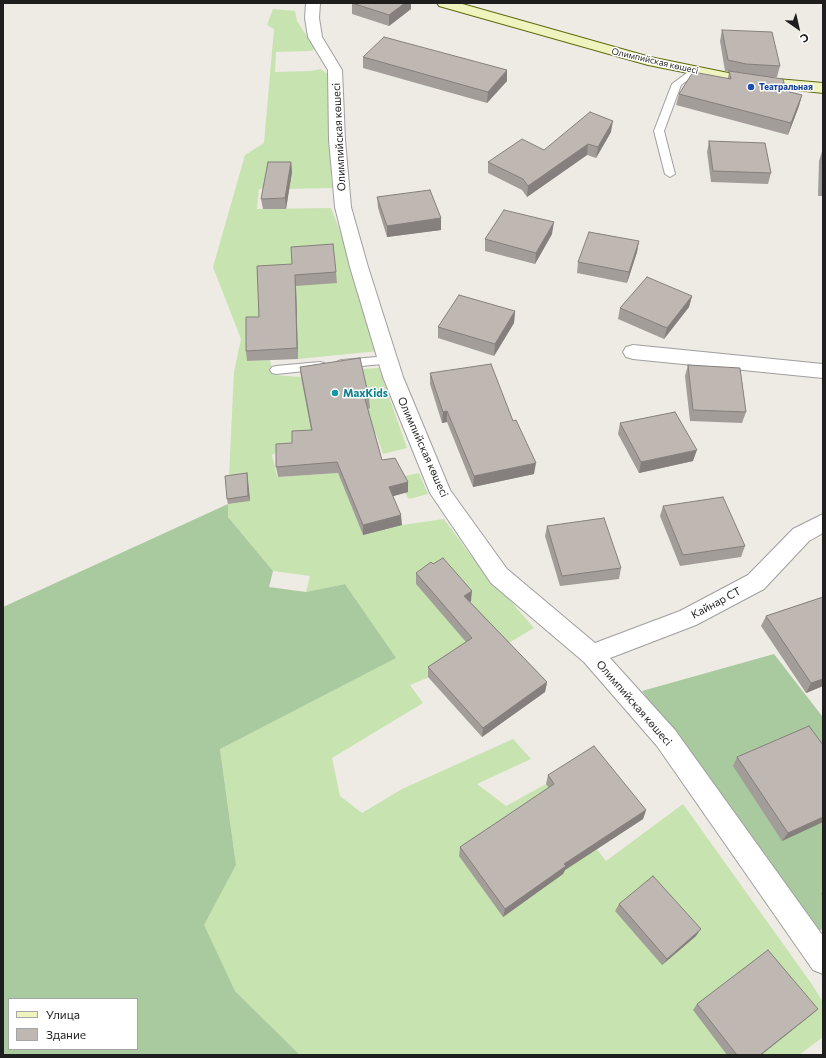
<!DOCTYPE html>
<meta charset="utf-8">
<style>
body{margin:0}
#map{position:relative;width:826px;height:1058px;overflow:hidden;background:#eeebe5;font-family:Commissioner,sans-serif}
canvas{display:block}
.frame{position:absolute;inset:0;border:4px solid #1e1e1e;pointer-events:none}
.legend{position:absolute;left:8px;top:998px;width:130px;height:52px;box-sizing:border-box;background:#fff;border:1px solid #a5a5a5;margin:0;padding:5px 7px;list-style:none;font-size:12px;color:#1e1e1e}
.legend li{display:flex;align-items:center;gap:8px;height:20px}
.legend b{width:20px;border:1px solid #a5a5a5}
.north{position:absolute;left:778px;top:8px;width:40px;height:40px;-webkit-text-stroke:3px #fff;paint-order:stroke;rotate:146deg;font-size:11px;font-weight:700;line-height:16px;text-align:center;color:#1e1e1e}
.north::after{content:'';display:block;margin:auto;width:14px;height:18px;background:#1e1e1e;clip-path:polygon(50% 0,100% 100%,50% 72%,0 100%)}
</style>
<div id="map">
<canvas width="826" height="1058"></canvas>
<div class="frame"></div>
<ul class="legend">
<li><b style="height:5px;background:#eff3be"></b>Улица</li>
<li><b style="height:11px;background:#beb7b2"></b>Здание</li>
</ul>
<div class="north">С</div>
</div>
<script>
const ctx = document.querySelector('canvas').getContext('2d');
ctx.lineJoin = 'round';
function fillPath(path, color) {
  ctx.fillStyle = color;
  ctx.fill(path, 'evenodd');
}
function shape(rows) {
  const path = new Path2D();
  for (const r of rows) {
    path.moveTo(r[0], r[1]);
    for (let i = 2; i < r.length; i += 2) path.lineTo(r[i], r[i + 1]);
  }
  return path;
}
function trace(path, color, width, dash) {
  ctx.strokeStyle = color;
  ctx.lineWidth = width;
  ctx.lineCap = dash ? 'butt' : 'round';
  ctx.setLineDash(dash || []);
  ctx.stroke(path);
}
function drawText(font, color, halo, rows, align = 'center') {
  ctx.font = font + ' Commissioner,sans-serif';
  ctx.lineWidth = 3;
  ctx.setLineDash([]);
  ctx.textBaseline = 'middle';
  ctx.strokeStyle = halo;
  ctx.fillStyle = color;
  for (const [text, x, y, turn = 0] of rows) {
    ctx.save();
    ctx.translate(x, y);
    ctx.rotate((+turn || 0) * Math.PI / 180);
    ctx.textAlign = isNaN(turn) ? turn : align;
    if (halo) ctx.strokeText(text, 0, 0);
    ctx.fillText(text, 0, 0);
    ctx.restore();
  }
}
fillPath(shape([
 [273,9,295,11,297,21,310,41,316,48,311,51,276,52,275,72,311,71,321,69,331,77,329,145,332,188,289,189,292,173,266,188,259,189,257,209,331,208,340,231,379,351,298,359,297,325,247,361,270,360,273,375,301,377,309,417,360,369,379,368,407,448,383,454,376,434,337,439,294,441,272,455,277,477,338,473,363,535,402,525,444,519,469,553,534,628,502,647,410,685,423,703,332,758,340,796,362,813,402,789,513,739,531,759,477,784,506,806,546,784,606,861,683,804,811,983,823,1002,823,1037,799,1055,300,1055,235,991,203,925,236,865,220,748,395,658,345,584,306,592,310,576,273,571,228,517,228,504,249,501,248,479,229,476,234,372,241,339,213,267,245,155,264,143,274,29,267,25],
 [419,473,428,494,409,499,405,493,408,492,400,477]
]), '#c7e3b0');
fillPath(shape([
 [228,504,228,517,273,571,269,587,306,592,345,584,396,658,220,749,236,865,204,925,235,991,300,1055,3,1055,3,607],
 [9,999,137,999,137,1049,9,1049],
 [774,654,822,716,823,716,823,929,816,932,642,691]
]), '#a9c99e');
const lane = shape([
 [695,68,700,71,681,85,664,131,675,174,670,177,665,174,654,131,672,84,692,69,695,68],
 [388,356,392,357,394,360,392,363,342,368,338,367,336,364,338,361,342,360,388,356],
 [320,362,324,363,326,366,324,369,276,374,272,373,270,370,272,367,276,366,320,362]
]);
const street = shape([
 [306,3,320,3,319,18,322,37,342,70,345,140,351,207,368,267,403,377,450,490,507,569,595,643,680,611,748,575,793,529,823,514,823,533,809,541,764,589,696,625,610,658,675,730,823,936,823,974,813,970,657,746,584,662,491,583,430,493,383,377,350,267,335,207,329,140,328,70,308,37,305,18,306,3],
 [633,345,823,364,823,378,633,359,626,357,623,352,626,347,633,345]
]);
const secondary = shape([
 [437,3,459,3,650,57,743,76,823,83,823,93,743,84,648,65,439,6,437,3]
]);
trace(lane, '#9f9f9f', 2);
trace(street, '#9f9f9f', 2);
trace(secondary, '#5e6a10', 2);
fillPath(lane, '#fff');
fillPath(street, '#fff');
fillPath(secondary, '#eff3be');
fillPath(shape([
 [352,3,411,3,411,9,389,26,352,14],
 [722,30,780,66,777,77,769,77,786,91,802,95,799,106,788,135,676,105,679,94,728,78,729,72,725,71,720,41],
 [363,57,507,81,487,103,363,68],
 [611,132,596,158,587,155,527,197,522,190,488,173,488,162,544,150],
 [709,141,771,173,768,184,711,182,707,152],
 [823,148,823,196,818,196,819,161],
 [291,162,292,172,286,209,263,209,261,199],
 [377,197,441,218,441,230,387,237,378,208],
 [552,234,535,264,485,251,485,239],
 [639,241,637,252,627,283,577,273,578,262],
 [257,266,336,272,337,283,296,286,298,359,247,361,246,351,259,317],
 [692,296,689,307,664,339,618,319,620,308],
 [515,311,514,323,494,356,438,338,438,327],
 [688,365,746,412,742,423,690,421,685,376],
 [300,367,369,398,370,408,368,409,382,460,408,482,408,492,393,496,402,525,363,535,338,473,278,477,276,467,292,443,311,430,301,377],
 [430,373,513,421,534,474,473,487,447,422,442,423,430,384],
 [620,423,693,461,639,473,618,434],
 [247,473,250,501,228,504,227,499],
 [663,506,745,546,741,557,680,566,660,516],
 [547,526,621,568,619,579,560,586,545,536],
 [416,573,471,601,470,602,547,682,545,692,482,737,428,677,428,667,466,642,416,584],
 [823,597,823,686,806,693,761,626,766,616],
 [737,757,823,822,782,841,733,766],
 [548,775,646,810,643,819,565,870,563,874,503,917,459,856,460,847,549,788,546,784],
 [823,891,823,897,821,894],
 [619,904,696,936,662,965,615,911],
 [697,1004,818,1009,811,1015,761,1055,727,1055,693,1010]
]), '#a39d99');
fillPath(shape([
 [405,3,411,3,411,9,389,26,389,15],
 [507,70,507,81,487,103,488,92],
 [802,95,799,106,788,135,791,123],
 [613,121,611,132,596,158,598,147],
 [588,144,587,155,527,197,528,186],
 [291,162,292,172,286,209,285,198],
 [441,218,441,230,387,237,387,226],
 [554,222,552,234,535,264,536,253],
 [639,241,637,252,627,283,629,272],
 [295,275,296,286,298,359,297,348],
 [692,296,689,307,664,339,667,328],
 [515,311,514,323,494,356,495,344],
 [447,411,447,422,442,423,443,412],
 [697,450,693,461,639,473,641,462],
 [536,463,534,474,473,487,474,476],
 [247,473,248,479,250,501,248,496],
 [408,482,408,492,390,497,389,487],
 [401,515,402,525,363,535,363,525],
 [472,591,471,601,463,606,464,596],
 [823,679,823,686,806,693,811,683],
 [547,682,545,692,482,737,483,728],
 [646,810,643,819,565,870,563,874,503,917,505,909,564,864],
 [823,817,823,822,782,841,788,833],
 [701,929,696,936,662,965,667,959],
 [818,1009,811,1015,761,1055,760,1055]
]), '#85807d');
const building = shape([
 [352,3,405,3,389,15,352,3],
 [722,30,772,32,780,66,746,64,728,60,722,30],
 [384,37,507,70,488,92,363,57,384,37],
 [729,71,783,79,786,91,802,95,791,123,679,94,693,72,731,79,729,71],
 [590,112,613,121,598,147,588,144,528,186,523,179,488,162,522,139,544,150,590,112],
 [709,141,765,143,771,173,713,171,709,141],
 [268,162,291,162,285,198,261,199,268,162],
 [430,190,441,218,387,226,377,197,430,190],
 [504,210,554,222,536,253,485,239,504,210],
 [589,232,639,241,629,272,578,262,589,232],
 [333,244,336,272,295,275,297,348,246,351,246,317,259,317,257,266,292,264,291,247,333,244],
 [647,277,692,296,667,328,620,308,647,277],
 [459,295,515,311,495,344,438,327,459,295],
 [360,358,369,398,365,399,382,460,395,458,408,482,389,487,401,515,363,525,337,462,276,467,276,444,292,443,292,431,312,430,300,367,360,358],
 [491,364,513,421,516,420,536,463,474,476,447,411,443,412,430,373,491,364],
 [688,365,740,368,746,412,693,410,688,365],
 [675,412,697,450,641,462,620,423,675,412],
 [247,473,248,496,227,499,225,476,247,473],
 [723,497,745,546,683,555,663,506,723,497],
 [604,518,621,568,562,576,547,526,604,518],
 [443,558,472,591,464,596,547,682,483,728,428,667,472,638,416,573,431,562,433,564,443,558],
 [823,597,823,679,811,683,766,616,823,597],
 [809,726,823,745,823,817,788,833,737,757,809,726],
 [594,746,646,810,564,864,566,866,505,909,460,847,554,784,548,775,594,746],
 [653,876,701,929,667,959,619,904,653,876],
 [768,950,818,1009,760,1055,737,1055,697,1004,768,950]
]);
fillPath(building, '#beb7b2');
trace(building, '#85807d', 1);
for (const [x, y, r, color] of [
 [751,87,4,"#1a4fb4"],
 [335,393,4,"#0f9aa8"]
]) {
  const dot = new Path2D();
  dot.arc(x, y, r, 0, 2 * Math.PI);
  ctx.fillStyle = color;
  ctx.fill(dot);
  trace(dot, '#fff', 1.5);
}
drawText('9px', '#1e1e1e', '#fff', [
 ["Олимпийская көшесі",655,61,13]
]);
drawText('bold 9px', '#164399', '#fff', [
 ["Театральная",759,87]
], 'left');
drawText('11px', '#1e1e1e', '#fff', [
 ["Олимпийская көшесі",339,137,-93],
 ["Олимпийская көшесі",423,447,66],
 ["Кайнар СТ",716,603,-28],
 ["Олимпийская көшесі",634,703,49]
]);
drawText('bold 11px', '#0d838f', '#fff', [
 ["MaxKids",343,393]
], 'left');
</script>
